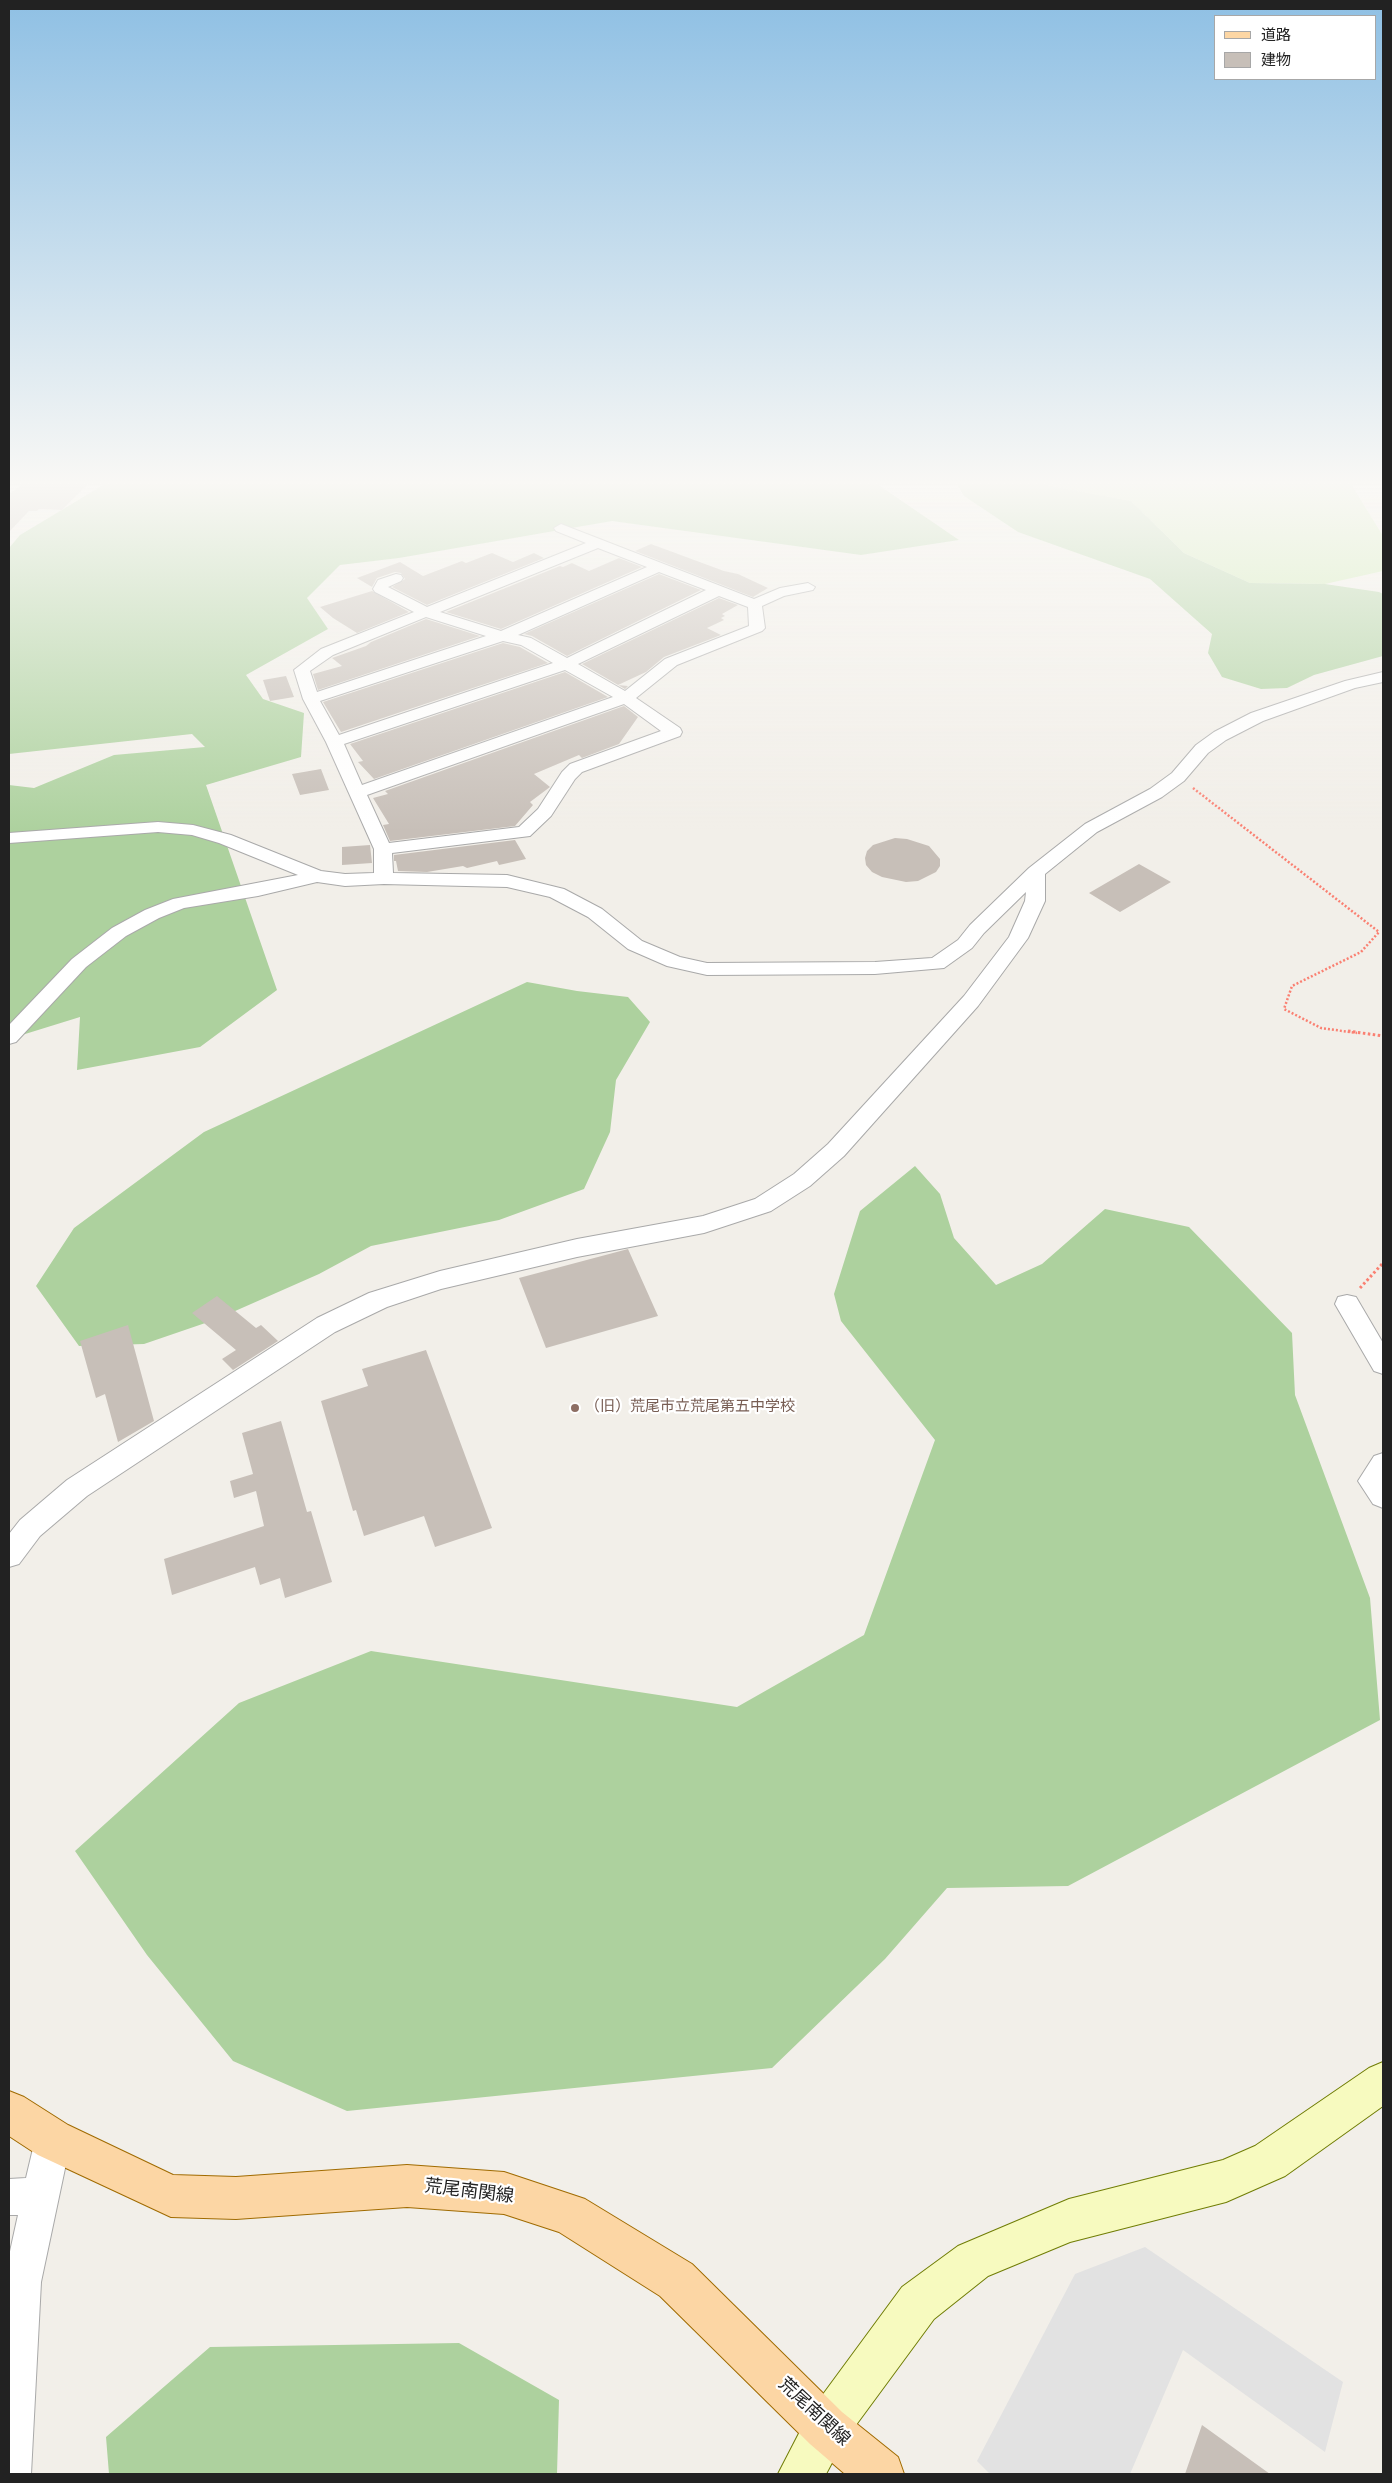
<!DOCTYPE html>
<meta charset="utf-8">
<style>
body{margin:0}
#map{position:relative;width:1392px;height:2483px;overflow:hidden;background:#f2efe9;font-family:Overpass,"Noto Sans JP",sans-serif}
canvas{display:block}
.frame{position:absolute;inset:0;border:10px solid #222;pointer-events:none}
.legend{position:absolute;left:1214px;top:15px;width:162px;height:65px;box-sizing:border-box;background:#fff;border:1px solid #a7a7a7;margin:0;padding:6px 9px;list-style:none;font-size:15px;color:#222}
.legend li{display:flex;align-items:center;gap:10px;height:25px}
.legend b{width:25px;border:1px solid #a7a7a7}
</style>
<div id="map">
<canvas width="1392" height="2483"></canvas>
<div class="frame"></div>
<ul class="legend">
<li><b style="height:6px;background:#fcd6a4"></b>道路</li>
<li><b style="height:14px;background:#c7bfb8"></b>建物</li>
</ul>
</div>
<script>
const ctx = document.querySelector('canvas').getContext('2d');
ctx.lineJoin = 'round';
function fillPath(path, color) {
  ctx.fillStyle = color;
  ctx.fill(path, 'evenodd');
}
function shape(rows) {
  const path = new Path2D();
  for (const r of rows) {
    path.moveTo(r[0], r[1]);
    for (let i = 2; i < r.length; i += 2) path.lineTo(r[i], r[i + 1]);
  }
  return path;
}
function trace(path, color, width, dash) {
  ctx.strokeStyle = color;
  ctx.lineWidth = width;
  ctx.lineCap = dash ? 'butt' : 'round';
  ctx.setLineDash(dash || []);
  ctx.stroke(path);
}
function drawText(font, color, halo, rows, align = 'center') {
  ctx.font = font + ' Overpass,"Noto Sans JP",sans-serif';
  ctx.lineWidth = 4.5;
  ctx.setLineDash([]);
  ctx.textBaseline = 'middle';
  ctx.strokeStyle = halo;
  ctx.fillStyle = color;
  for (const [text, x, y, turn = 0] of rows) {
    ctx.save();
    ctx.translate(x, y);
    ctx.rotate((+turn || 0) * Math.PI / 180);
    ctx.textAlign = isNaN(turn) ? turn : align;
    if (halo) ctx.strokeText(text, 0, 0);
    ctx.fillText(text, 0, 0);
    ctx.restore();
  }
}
fillPath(shape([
 [1041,484,1351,484,1383,536,1383,571,1325,584,1250,583,1184,553,1131,501]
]), '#cdebb0');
fillPath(shape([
 [105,484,877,484,959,540,861,555,612,521,399,558,340,565,307,598,328,629,246,675,263,699,304,713,301,757,206,785,277,990,200,1047,77,1070,80,1017,9,1039,9,785,34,788,114,755,205,747,192,734,9,754,9,548,20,535],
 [957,484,1041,484,1131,501,1184,553,1250,583,1325,584,1379,592,1383,594,1383,656,1314,675,1287,688,1261,689,1222,677,1208,653,1212,634,1150,579,1018,532,964,496],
 [527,982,577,991,628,997,650,1022,616,1080,610,1132,584,1189,499,1220,371,1246,319,1274,217,1319,144,1344,79,1346,36,1286,74,1228,204,1132],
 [915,1166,940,1194,954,1238,996,1285,1042,1264,1105,1209,1189,1227,1292,1333,1295,1395,1370,1598,1380,1720,1068,1886,947,1888,885,1959,772,2068,347,2111,233,2061,147,1955,75,1851,239,1703,371,1651,737,1707,864,1635,935,1440,841,1321,834,1294,860,1211],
 [459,2343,559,2400,557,2474,109,2474,106,2437,210,2347]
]), '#add19e');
fillPath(shape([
 [1145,2247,1343,2382,1325,2452,1183,2350,1130,2474,990,2474,977,2461,1075,2274]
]), '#e2e2e2');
fillPath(shape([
 [23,484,88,484,62,510,39,509,37,511,29,511,9,532,9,494],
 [651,544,724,571,738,574,768,588,753,597,635,551],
 [492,553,513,562,534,553,544,558,427,605,392,587,405,579,401,573,395,572,377,578,372,587,357,578,400,562,423,576,462,561,466,563],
 [619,558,642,567,501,629,446,612,560,566,563,567,572,563,589,571],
 [659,574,701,590,567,656,532,636,524,634],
 [372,591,409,612,357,633,333,618,320,607],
 [719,598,738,605,722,614,725,616,721,618,724,620,707,628,721,635,664,657,646,672,618,685,628,686,625,689,582,664],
 [426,619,480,636,318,690,313,674,342,666,332,658,366,646,371,642],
 [503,643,520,647,548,663,341,732,323,702],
 [565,672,608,697,374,779,358,762,363,761,350,744],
 [286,676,294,697,270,701,263,680],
 [624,706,638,717,619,744,582,758,579,755,534,774,550,787,530,802,533,805,515,826,390,841,383,825,389,824,373,798,388,794,385,791],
 [321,769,329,790,300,795,292,774],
 [895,838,907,839,929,846,940,859,940,866,936,872,918,881,906,882,882,877,872,872,866,865,865,858,867,851,873,845],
 [515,840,526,859,499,865,497,861,467,868,463,866,427,872,398,871,396,861,394,861,394,855],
 [370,845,372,863,342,865,342,847],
 [1139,864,1171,882,1120,912,1089,893],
 [628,1249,658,1316,546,1348,519,1278],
 [217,1296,256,1328,261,1325,278,1341,233,1370,222,1359,236,1350,192,1313],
 [128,1325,154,1421,118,1442,105,1394,96,1398,80,1341],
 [426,1350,492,1528,435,1547,424,1516,364,1536,356,1510,353,1511,321,1401,368,1386,362,1369],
 [281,1421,307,1512,311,1511,332,1582,285,1598,280,1578,260,1585,255,1567,172,1595,164,1559,264,1526,256,1491,234,1498,230,1481,253,1474,242,1433],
 [1202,2425,1270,2474,1185,2474]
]), '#c7bfb8');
const street = shape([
 [561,524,754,599,780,588,808,583,815,587,813,590,784,596,762,606,765,628,762,631,677,665,636,698,680,728,682,732,680,736,582,772,575,779,551,816,530,836,392,853,393,873,507,875,564,889,602,909,642,941,680,957,707,963,875,962,932,958,958,940,970,925,1029,868,1085,824,1150,789,1172,773,1196,745,1214,732,1251,713,1345,681,1383,672,1383,682,1355,688,1263,721,1226,740,1208,753,1184,781,1162,797,1097,832,1045,874,1045,901,1028,938,978,1006,844,1156,810,1186,771,1211,704,1233,577,1257,441,1289,387,1307,335,1332,87,1496,40,1536,19,1564,9,1567,9,1534,20,1520,67,1480,317,1318,369,1293,440,1271,577,1239,703,1216,755,1199,794,1174,828,1144,964,996,1009,937,1025,901,1026,892,984,933,972,948,944,968,875,974,707,975,667,966,628,949,588,917,550,897,507,887,384,884,345,886,317,882,258,896,184,908,159,918,126,936,86,967,16,1042,9,1044,9,1025,72,959,112,928,145,910,173,899,298,875,219,843,192,835,158,832,9,843,9,833,158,822,193,825,231,835,321,871,345,874,374,873,374,849,326,742,303,699,294,670,321,649,414,612,375,592,373,589,378,580,396,574,401,575,403,578,401,581,388,587,427,607,586,543,556,531,554,528,561,524],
 [598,548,647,567,501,631,440,612,598,548],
 [659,572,706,590,567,658,531,638,518,635,659,572],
 [719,596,748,607,749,626,665,659,625,691,578,664,719,596],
 [426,617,486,636,317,692,310,671,333,655,426,617],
 [503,641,521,645,553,663,339,735,320,701,503,641],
 [565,670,613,697,362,785,344,744,565,670],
 [624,704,661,731,570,764,562,772,538,809,519,827,389,843,367,795,624,704],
 [1347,1295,1356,1297,1383,1343,1383,1374,1374,1371,1335,1304,1338,1297,1347,1295],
 [1383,1453,1383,1508,1373,1504,1358,1481,1374,1456,1383,1453],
 [53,2122,66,2127,71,2140,41,2282,31,2474,9,2474,9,2256,18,2215,9,2215,9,2179,26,2178,35,2140,40,2127,53,2122]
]);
const secondary = shape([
 [1383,2062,1383,2106,1285,2176,1226,2202,1070,2242,988,2276,934,2319,842,2444,826,2474,778,2474,810,2412,902,2287,958,2246,1069,2199,1223,2160,1255,2146,1369,2068,1383,2062]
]);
const primary = shape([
 [9,2091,24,2097,68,2125,173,2175,236,2177,407,2165,504,2172,585,2199,692,2264,842,2412,898,2457,904,2474,845,2474,810,2444,660,2296,559,2232,504,2214,407,2207,236,2219,171,2217,38,2155,9,2136,9,2091]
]);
trace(street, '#a9a9a9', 2);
trace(secondary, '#707d05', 2);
trace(primary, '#a06b00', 2);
trace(shape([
 [1193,788,1379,932,1361,952,1292,986,1284,1009,1321,1028,1357,1033]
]), '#fa8072', 2.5, [2, 2]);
trace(shape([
 [1348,1031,1383,1036],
 [1360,1288,1383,1263]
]), '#fa8072', 3, [2.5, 2.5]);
fillPath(street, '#fff');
fillPath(secondary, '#f7fabf');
fillPath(primary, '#fcd6a4');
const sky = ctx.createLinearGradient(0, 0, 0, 832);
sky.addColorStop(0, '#8fc0e4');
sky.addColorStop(0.58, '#f9f8f5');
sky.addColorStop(1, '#f9f8f500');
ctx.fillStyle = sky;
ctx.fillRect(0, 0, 1392, 832);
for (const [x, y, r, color] of [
 [575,1408,5,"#8d6e63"]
]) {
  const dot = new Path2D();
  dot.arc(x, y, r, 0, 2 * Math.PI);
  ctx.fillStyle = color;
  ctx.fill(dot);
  trace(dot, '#fff', 2);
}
drawText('15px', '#785e54', '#fff', [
 ["（旧）荒尾市立荒尾第五中学校",585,1408]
], 'left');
drawText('18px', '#222', '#fff', [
 ["荒尾南関線",469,2193,7],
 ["荒尾南関線",813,2413,43]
]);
</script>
